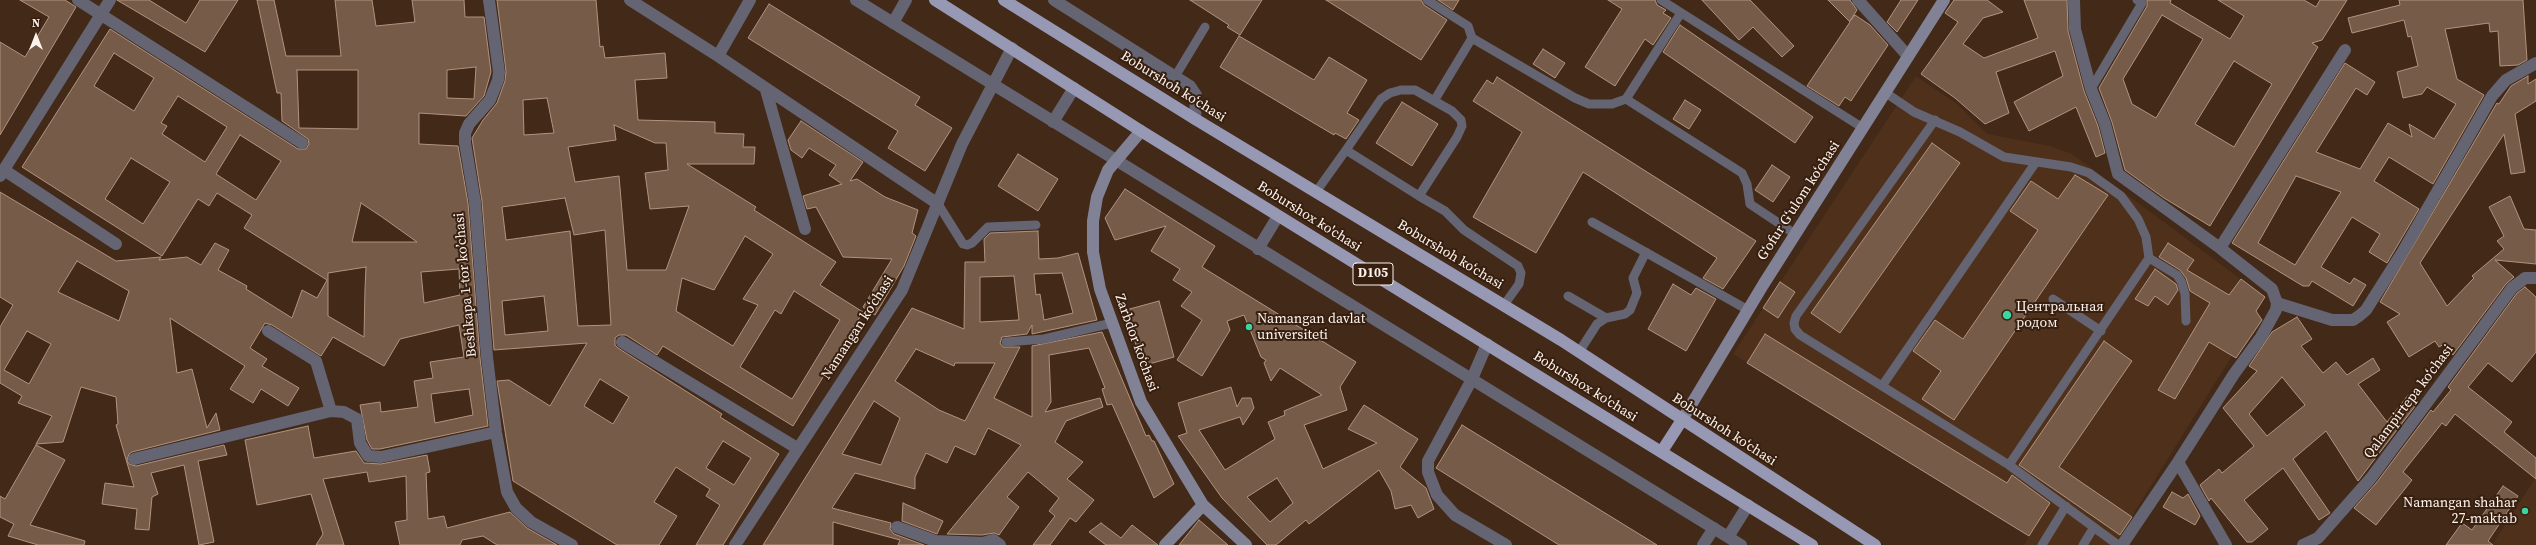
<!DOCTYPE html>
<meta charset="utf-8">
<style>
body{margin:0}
#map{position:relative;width:2536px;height:545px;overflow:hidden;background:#422918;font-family:"Source Serif 4",serif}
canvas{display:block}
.north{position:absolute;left:16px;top:16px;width:40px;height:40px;-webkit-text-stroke:3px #371f0f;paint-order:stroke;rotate:0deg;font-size:11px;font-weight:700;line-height:16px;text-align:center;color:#fdf2ec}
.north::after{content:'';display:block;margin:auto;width:14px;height:18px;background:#fdf2ec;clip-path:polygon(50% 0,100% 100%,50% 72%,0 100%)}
</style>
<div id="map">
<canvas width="2536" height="545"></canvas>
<div class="north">N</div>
</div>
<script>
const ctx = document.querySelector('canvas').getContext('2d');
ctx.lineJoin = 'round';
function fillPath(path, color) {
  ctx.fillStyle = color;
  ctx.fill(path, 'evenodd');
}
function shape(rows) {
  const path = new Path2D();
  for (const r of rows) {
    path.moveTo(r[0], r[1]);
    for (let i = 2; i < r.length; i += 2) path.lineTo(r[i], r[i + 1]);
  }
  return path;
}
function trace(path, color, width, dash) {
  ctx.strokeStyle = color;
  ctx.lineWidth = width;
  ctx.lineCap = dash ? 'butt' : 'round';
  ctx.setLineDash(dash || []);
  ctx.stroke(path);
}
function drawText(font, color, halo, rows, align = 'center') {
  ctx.font = font + ' "Source Serif 4",serif';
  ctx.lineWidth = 4;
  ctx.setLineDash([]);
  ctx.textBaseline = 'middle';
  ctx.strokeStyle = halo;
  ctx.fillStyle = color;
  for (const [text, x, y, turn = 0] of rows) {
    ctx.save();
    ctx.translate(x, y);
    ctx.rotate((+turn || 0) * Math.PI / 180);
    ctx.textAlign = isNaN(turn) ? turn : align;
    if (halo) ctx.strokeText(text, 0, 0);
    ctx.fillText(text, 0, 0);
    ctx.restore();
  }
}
fillPath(shape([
 [1916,76,1957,104,1987,134,2050,146,2072,154,2265,297,2232,356,2114,545,2024,545,2029,536,1733,354],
 [2536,477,2536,545,2492,545]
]), '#4f301b');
const building = shape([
 [20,0,65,0,76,7,0,135,0,42,25,57,49,17,20,0],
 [117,0,149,0,186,23,200,0,238,0,205,52,117,0],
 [257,0,274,0,286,56,341,56,335,0,372,0,376,26,415,22,412,0,464,0,465,17,484,17,491,72,484,96,466,116,419,113,419,144,458,146,468,203,480,358,488,426,380,449,372,449,367,440,360,405,380,402,381,412,418,407,414,381,433,378,430,362,464,357,459,325,400,339,384,366,333,337,321,356,272,325,265,323,250,348,267,359,262,366,299,388,288,406,261,389,253,403,230,389,245,366,170,318,177,373,192,369,207,428,216,413,220,430,132,452,129,454,127,460,129,464,136,466,224,445,227,455,198,461,214,542,199,545,184,465,151,473,158,494,152,497,149,530,135,529,137,509,102,504,105,483,134,487,116,425,118,424,116,397,81,387,63,442,36,444,52,416,18,403,22,396,0,383,0,327,13,305,0,297,0,192,116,261,161,257,159,260,187,257,201,265,215,243,229,250,218,270,247,286,246,289,292,318,302,290,317,298,327,280,244,228,252,215,217,193,209,206,198,199,162,256,22,167,110,29,298,149,306,149,309,144,308,139,282,121,281,93,277,93,257,0],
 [114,53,154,78,134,111,94,86,114,53],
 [476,67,474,99,447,98,447,70,476,67],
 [297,70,358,70,358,129,299,128,297,70],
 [178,96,227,127,205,162,162,134,167,126,161,123,178,96],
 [240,135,281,161,256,200,216,174,240,135],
 [131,158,170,182,143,224,105,199,131,158],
 [361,203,382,217,417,242,352,242,361,203],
 [77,261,129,291,119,321,58,292,77,261],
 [366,267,365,289,364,337,328,316,328,273,366,267],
 [459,269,460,295,424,303,421,272,459,269],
 [27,331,51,344,29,384,4,370,27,331],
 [469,389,473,415,435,423,431,394,469,389],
 [497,0,596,0,600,47,603,46,605,58,665,53,667,78,635,80,638,120,715,122,715,133,744,134,743,147,755,147,754,164,687,164,756,207,754,210,836,262,820,285,863,312,793,426,663,346,657,355,626,335,619,335,615,338,615,345,618,348,722,414,720,417,779,454,723,545,696,545,720,505,706,496,710,489,676,467,654,502,677,516,659,545,617,545,513,481,497,381,509,380,550,406,587,343,494,350,482,201,472,138,483,120,497,103,505,81,506,71,497,0],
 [547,98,554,133,524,135,523,100,547,98],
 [614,125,655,143,666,143,668,170,645,173,650,209,689,206,666,270,627,270,619,176,575,182,568,147,616,140,614,125],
 [565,198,574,235,605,230,611,325,578,326,570,231,506,240,502,207,565,198],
 [745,236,773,254,743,299,758,305,733,346,676,311,682,278,714,290,745,236],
 [794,291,840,320,792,399,740,367,775,310,781,314,794,291],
 [544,296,548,331,505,335,502,301,544,296],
 [600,379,629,397,613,424,584,406,600,379],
 [723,441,751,458,734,485,706,468,723,441],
 [1190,0,1262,0,1240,35,1227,27,1229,25,1190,0],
 [1326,0,1421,0,1424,5,1447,20,1421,60,1326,0],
 [1438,0,1459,0,1453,10,1438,0],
 [1608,0,1655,0,1657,5,1666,10,1663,13,1671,18,1653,45,1645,39,1615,86,1585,67,1622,9,1608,0],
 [1702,0,1750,0,1794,46,1782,57,1753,27,1739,40,1702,0],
 [1828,0,1850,0,1857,10,1850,21,1855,15,1870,25,1888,45,1851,101,1845,97,1839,106,1807,86,1850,22,1828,0],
 [1901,0,1918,0,1897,32,1887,22,1901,0],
 [1954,0,1987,0,2003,12,1983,18,1963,44,1984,58,2038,38,2024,0,2067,0,2068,31,2084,91,2098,126,2105,153,2096,157,2076,107,2029,131,2014,102,2063,76,2055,51,1996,72,2009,113,1985,124,1955,98,1921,74,1958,22,1945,13,1954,0],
 [2147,0,2171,0,2170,3,2230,39,2244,16,2218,0,2304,0,2316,7,2320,0,2347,0,2322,40,2312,43,2318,47,2210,226,2164,198,2125,170,2112,122,2099,88,2147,6,2147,0],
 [2162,15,2203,39,2156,118,2132,104,2123,79,2162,15],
 [2234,61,2272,84,2234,147,2195,124,2234,61],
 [2399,0,2523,0,2527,60,2518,65,2500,66,2498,31,2490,32,2489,23,2445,29,2457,79,2484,95,2433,184,2389,157,2374,181,2419,209,2387,263,2369,252,2380,234,2352,217,2321,267,2350,284,2354,278,2366,285,2353,306,2312,281,2309,286,2303,286,2232,243,2345,63,2375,82,2367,95,2356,88,2316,152,2360,169,2388,123,2412,137,2409,124,2434,139,2456,104,2427,87,2422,94,2403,98,2397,72,2418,66,2411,36,2408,37,2404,20,2352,33,2348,18,2400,5,2399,0],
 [2296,176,2341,192,2295,265,2258,243,2296,176],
 [769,4,920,97,915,105,952,128,925,171,888,148,898,131,748,38,769,4],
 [1680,25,1813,117,1795,143,1663,52,1680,25],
 [1239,36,1314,80,1329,57,1367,80,1347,113,1359,120,1346,139,1335,133,1334,135,1220,67,1239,36],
 [1543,49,1565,63,1555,78,1533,64,1543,49],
 [2528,76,2528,84,2536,79,2536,101,2515,114,2525,172,2511,174,2504,134,2420,263,2447,306,2474,278,2472,276,2504,249,2497,241,2504,236,2489,207,2510,196,2524,229,2536,230,2536,264,2495,260,2514,277,2506,284,2453,355,2446,343,2439,347,2435,341,2409,357,2387,322,2400,314,2380,302,2497,103,2499,104,2511,86,2528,76],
 [1497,77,1756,241,1723,289,1703,278,1717,258,1583,172,1536,253,1473,217,1522,132,1473,101,1487,80,1493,84,1497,77],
 [1685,100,1701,110,1689,129,1673,119,1685,100],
 [1402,102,1438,124,1412,166,1376,143,1402,102],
 [801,121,863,162,850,181,857,179,885,197,918,210,912,233,916,236,904,266,875,315,863,307,892,259,843,257,816,207,807,209,803,196,842,184,829,175,836,165,809,148,802,158,791,150,788,140,801,121],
 [1932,143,1960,163,1840,333,1811,313,1932,143],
 [1018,154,1058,179,1038,211,998,186,1018,154],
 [1772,165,1790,177,1773,202,1755,190,1772,165],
 [2075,175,2108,195,1954,420,1922,399,1941,371,1913,351,1935,320,1963,339,2038,230,2010,211,2031,181,2058,199,2075,175],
 [1125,189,1215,246,1202,267,1356,362,1340,387,1347,410,1304,425,1323,469,1377,443,1348,429,1364,405,1418,439,1400,467,1426,488,1434,509,1418,518,1411,505,1395,509,1391,491,1379,470,1309,524,1306,520,1276,545,1267,545,1222,498,1178,436,1187,433,1178,403,1231,387,1237,407,1242,398,1251,398,1254,408,1243,425,1240,417,1199,430,1225,470,1275,439,1268,422,1285,415,1284,411,1322,395,1280,368,1271,381,1264,363,1266,360,1261,357,1244,315,1227,321,1230,330,1202,376,1177,360,1202,320,1181,306,1192,292,1173,280,1180,269,1151,251,1166,226,1115,240,1105,218,1125,189],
 [1277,478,1293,503,1270,522,1247,497,1277,478],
 [1038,231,1039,259,1058,258,1078,253,1097,320,1032,334,1032,325,1027,334,1002,337,1000,343,1003,347,1020,347,994,398,1032,417,1032,346,1102,332,1146,436,1149,435,1152,441,1154,441,1174,484,1154,498,1112,404,1107,405,1102,389,1105,388,1089,348,1049,355,1051,402,1045,412,1100,398,1103,407,1066,421,1055,442,1083,462,1067,479,1094,500,1076,522,1070,518,1050,545,1033,545,1055,516,1049,511,1059,498,1028,472,1007,497,1019,507,999,535,994,533,982,535,947,534,1021,445,988,428,975,455,955,446,947,463,926,453,915,477,915,489,855,473,832,508,891,523,890,529,894,534,924,545,898,545,900,540,833,522,833,545,763,545,912,308,964,329,965,262,985,262,984,239,990,233,1038,231],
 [1062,273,1073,313,1044,320,1040,294,1036,295,1034,274,1062,273],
 [1014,276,1019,320,980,322,980,277,1014,276],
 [916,349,954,366,955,363,995,363,965,421,939,410,895,381,916,349],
 [874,401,900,418,881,465,842,454,874,401],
 [2168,243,2194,260,2187,270,2229,295,2241,279,2265,297,2256,311,2262,320,2236,358,2209,342,2175,399,2158,390,2210,303,2190,291,2186,278,2180,270,2159,257,2168,243],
 [2155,269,2176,284,2178,290,2168,305,2155,296,2148,306,2135,299,2155,269],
 [1780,282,1795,292,1778,318,1763,308,1780,282],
 [1673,284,1691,295,1696,288,1716,299,1686,351,1648,329,1673,284],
 [2525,287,2536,297,2536,352,2512,382,2488,363,2468,387,2512,422,2504,432,2536,458,2536,479,2455,414,2446,426,2442,423,2403,472,2412,480,2376,525,2354,508,2377,482,2431,410,2433,412,2451,390,2448,387,2517,293,2525,287],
 [1159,301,1174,357,1142,366,1126,310,1159,301],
 [2297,317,2312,339,2301,346,2323,373,2336,362,2347,375,2373,358,2380,370,2358,384,2387,422,2409,394,2419,401,2358,481,2326,431,2293,459,2330,513,2319,520,2283,468,2244,500,2268,529,2252,542,2247,542,2211,498,2209,501,2200,485,2219,469,2222,473,2254,446,2223,408,2257,371,2249,366,2272,332,2297,317],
 [2282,377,2305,405,2267,436,2249,414,2282,377],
 [1765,334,2007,483,2012,475,2050,503,2029,536,1747,363,1765,334],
 [2104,341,2132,361,2059,467,2132,517,2120,535,2019,465,2104,341],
 [1462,425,1657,545,1559,545,1436,468,1462,425],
 [308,426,314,458,356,451,364,463,381,464,427,455,430,472,426,473,428,519,444,516,447,528,510,512,527,528,557,545,497,545,483,536,462,540,460,545,400,545,395,522,407,520,406,476,369,482,367,472,323,479,344,545,316,545,323,534,311,494,257,505,245,440,308,426],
 [36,445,65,460,30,525,85,541,84,545,38,545,8,536,14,524,0,517,0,496,5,499,36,445],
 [2503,486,2518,496,2488,541,2493,545,2446,545,2462,523,2472,530,2503,486],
 [2172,492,2183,498,2188,494,2200,516,2195,525,2163,507,2172,492],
 [903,503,943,521,937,534,902,521,903,503],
 [1199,520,1228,545,1179,545,1199,520],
 [1101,523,1121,538,1132,525,1158,545,1106,545,1089,532,1101,523]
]);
fillPath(building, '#775b49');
trace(building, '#b1937f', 1);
trace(shape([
 [1427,0,1468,26,1472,38,1434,101],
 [1661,0,1863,128],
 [1681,13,1626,99,1742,173,1747,184,1750,204,1795,234],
 [1472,38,1575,98,1589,104,1612,104,1626,99],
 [1176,75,1205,27],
 [2091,89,2142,3,2137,0],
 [1886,93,1914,112,1960,132,2004,157,2071,167,2089,173,2121,196,2138,219,2146,237,2149,258,2009,465],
 [1935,120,1796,316,1794,323,1795,329,1800,335,2009,465,2118,545],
 [1316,192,1346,150,1381,99,1390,93,1401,90,1415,90,1452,111,1461,120,1462,126,1457,137,1419,196,1346,150],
 [1419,196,1445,211,1464,230,1518,266,1521,273,1519,284,1504,305],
 [938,204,963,244,967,245,972,243,988,227,1036,225],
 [1592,222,1748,310],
 [2149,258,2177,275,2181,281,2185,294,2186,321],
 [1568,296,1606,318],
 [2053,299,2101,331],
 [1006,342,1044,339,1112,323],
 [1579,352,1597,324,1606,318,1625,314,1630,310,1637,293,1633,278,1646,252],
 [1882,386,2036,162],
 [2042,545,2066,506],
 [2083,545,2094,527]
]), '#646472', 9);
trace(shape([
 [78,0,302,143],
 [489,0,499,72,498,80,490,100,469,124,465,133,465,143,475,202,487,357,496,432,507,492,516,508,531,522,572,545],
 [630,0,718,56,938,204],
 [856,0,1741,545],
 [1054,0,1190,86,1196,95,1195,119],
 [1858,0,1908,56],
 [2074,0,2075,29,2091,89,2105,124,2118,174,2220,248],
 [893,23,906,0],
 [718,56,750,0],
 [766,90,805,229],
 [1053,122,1074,88],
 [4,170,116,244],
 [0,176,110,0],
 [1258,249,1278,216],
 [2277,303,2332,320,2353,320,2359,316,2366,310,2402,253,2492,96,2506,80,2536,63],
 [268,331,316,361,331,411],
 [622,342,797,448],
 [1487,344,1471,381,1428,461,1428,472,1437,495,1455,515,1506,545],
 [134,459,331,411,344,412,357,419,360,443,368,456,381,457,496,432],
 [897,527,935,541,983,543,993,540,1000,545],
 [1728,537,1748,505],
 [735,545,902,290,962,144,1012,48],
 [1703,545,1714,528],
 [2122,545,2178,462],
 [2226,545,2178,462,2234,374,2261,337,2276,310,2277,303,2272,289,2220,248,2345,50],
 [2303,545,2318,538,2371,478,2512,288,2525,278,2536,278]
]), '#646472', 12);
trace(shape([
 [1141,131,1108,170,1097,197,1093,221,1093,252,1100,289,1141,402,1203,505,1246,545],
 [1682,420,1763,285,1944,0],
 [1165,545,1203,505]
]), '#818296', 12);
trace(shape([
 [935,0,1141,131,1812,545],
 [1004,0,1195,119,1561,340,1875,545],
 [1662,451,1682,420]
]), '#9798b3', 12);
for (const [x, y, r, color] of [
 [2007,315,5,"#3dd4a3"],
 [1249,327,4,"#3dd4a3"],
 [2525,511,4,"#3dd4a3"]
]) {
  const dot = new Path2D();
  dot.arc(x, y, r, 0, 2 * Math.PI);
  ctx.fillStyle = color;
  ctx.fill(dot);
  trace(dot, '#371f0f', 1.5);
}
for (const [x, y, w] of [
 [1373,274,40]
]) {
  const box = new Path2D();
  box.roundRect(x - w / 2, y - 11, w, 22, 3);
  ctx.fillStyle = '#371f0f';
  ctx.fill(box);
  trace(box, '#fdf2ec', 1);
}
drawText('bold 13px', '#fdf2ec', null, [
 ["D105",1373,274]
]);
drawText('14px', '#fdf2ec', '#371f0f', [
 ["Boburshoh koʻchasi",1173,87,32],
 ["Gʻofur Gʻulom koʻchasi",1799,201,-57],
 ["Boburshox ko'chasi",1309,217,32],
 ["Boburshoh koʻchasi",1450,255,31],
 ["Beshkapa 1-tor koʼchasi",466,285,-95],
 ["Namangan koʻchasi",858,328,-57],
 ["Zarbdor koʻchasi",1136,343,70],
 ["Boburshox ko'chasi",1585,387,32],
 ["Qalampirtepa koʻchasi",2409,402,-53],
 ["Boburshoh koʻchasi",1724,430,33]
]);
drawText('14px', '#fdf2ec', '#371f0f', [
 ["Центральная",2016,307],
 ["родом",2016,323],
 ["Namangan davlat",1257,319],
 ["universiteti",1257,335],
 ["Namangan shahar",2517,503,"right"],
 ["27-maktab",2517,519,"right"]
], 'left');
</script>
